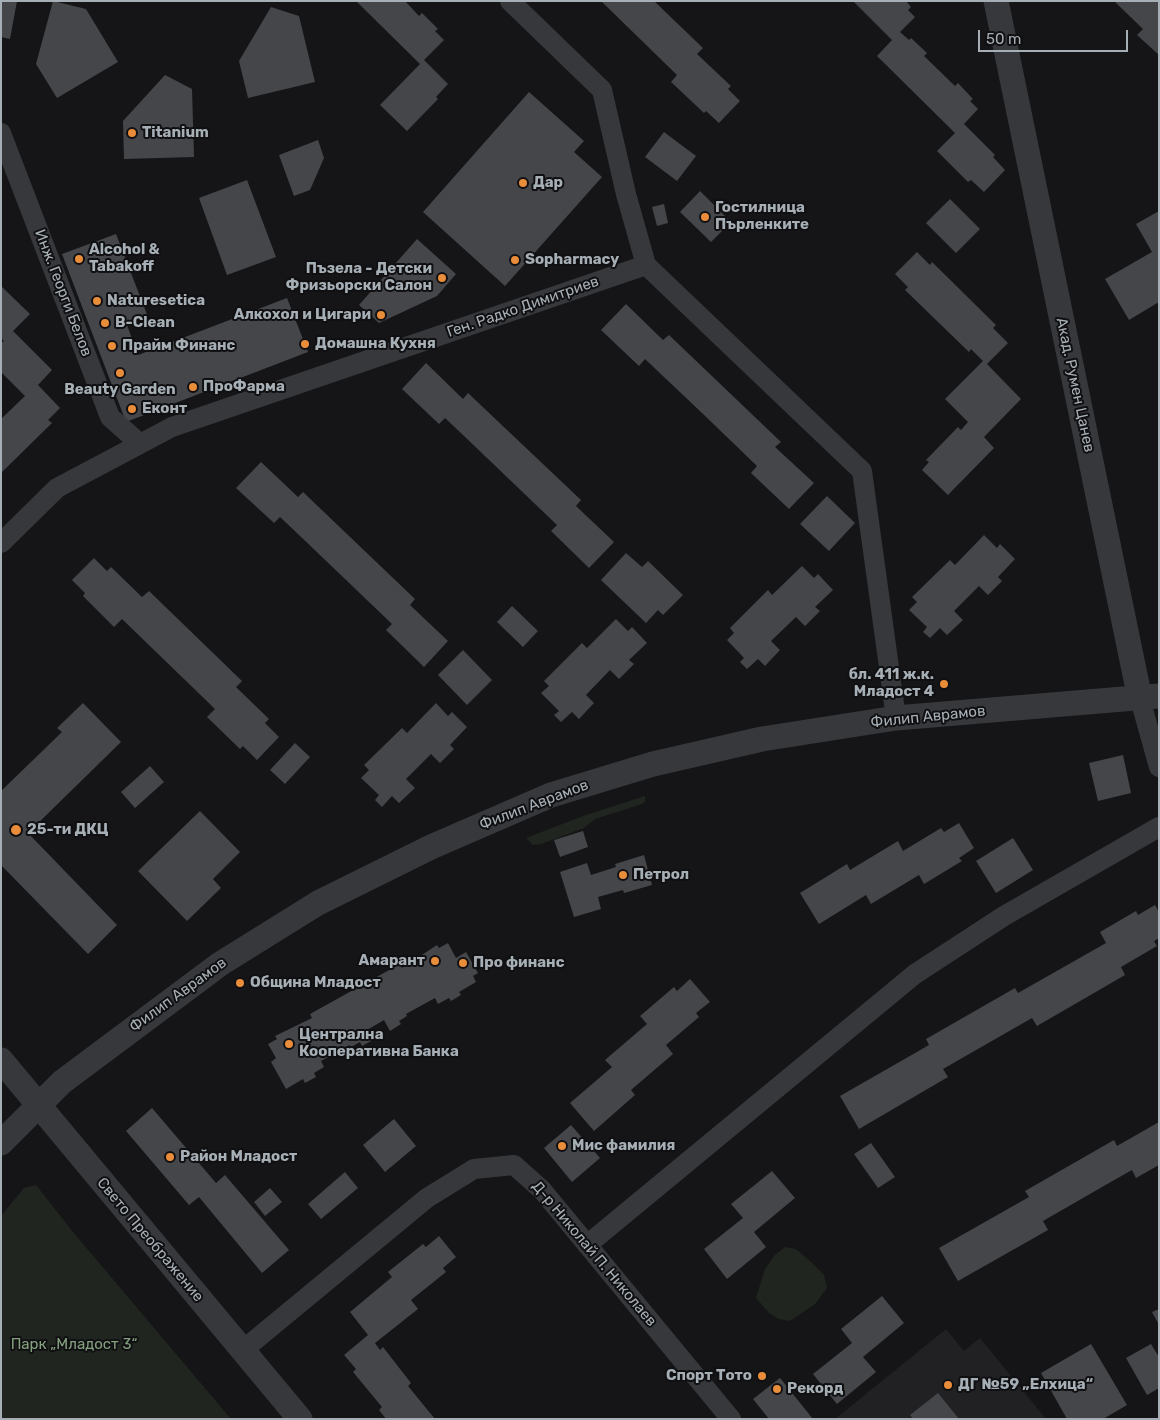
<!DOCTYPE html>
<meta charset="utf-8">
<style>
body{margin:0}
#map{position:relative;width:1160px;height:1420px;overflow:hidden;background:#151517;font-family:Rubik,sans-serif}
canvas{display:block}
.frame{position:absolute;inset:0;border:2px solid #a7afb6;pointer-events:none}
.scale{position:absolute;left:978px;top:30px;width:150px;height:22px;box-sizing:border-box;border:2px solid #a7afb6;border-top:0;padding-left:6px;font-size:15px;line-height:18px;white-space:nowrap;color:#a7afb6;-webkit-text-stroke:4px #101012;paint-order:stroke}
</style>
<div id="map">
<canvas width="1160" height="1420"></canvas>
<div class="frame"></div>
<div class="scale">50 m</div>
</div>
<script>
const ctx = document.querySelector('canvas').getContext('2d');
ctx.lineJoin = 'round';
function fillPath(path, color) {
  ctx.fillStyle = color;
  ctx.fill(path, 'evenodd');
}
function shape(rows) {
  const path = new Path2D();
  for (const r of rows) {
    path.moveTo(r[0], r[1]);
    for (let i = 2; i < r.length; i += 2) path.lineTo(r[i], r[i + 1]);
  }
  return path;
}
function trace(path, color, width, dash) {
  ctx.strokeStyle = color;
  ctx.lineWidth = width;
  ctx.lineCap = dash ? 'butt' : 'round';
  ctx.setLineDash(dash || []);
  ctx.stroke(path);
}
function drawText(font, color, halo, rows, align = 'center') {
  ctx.font = font + ' Rubik,sans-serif';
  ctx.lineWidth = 4;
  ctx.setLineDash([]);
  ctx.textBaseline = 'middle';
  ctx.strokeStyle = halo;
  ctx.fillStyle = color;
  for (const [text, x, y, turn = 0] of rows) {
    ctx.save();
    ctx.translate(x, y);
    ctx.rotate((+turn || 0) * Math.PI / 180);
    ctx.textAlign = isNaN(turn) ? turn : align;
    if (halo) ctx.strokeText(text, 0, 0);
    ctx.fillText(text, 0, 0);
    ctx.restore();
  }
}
fillPath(shape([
 [946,1329,964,1351,980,1338,1046,1419,835,1419]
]), '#212124');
fillPath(shape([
 [645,796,645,801,642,804,595,819,584,828,541,844,533,845,526,838,583,816],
 [36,1185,73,1232,231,1419,1,1419,1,1216,24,1188],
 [785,1247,796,1249,811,1262,824,1275,827,1288,815,1304,790,1321,779,1319,769,1313,756,1298,765,1269,774,1256]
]), '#20261f');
fillPath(shape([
 [1,1,17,1,10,39,1,37],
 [53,1,86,9,118,62,57,98,36,64],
 [356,1,405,1,419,16,422,13,438,29,435,31,444,40,424,60,448,84,436,97,438,99,407,131,380,105,420,64],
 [601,1,654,1,703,48,697,54,731,86,728,89,740,101,719,123,706,111,704,113,671,82,677,75],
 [853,1,906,1,911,7,908,10,915,17,900,32,909,40,911,38,927,53,924,56,955,86,958,83,973,99,970,101,978,109,964,124,995,155,993,157,1005,170,984,192,971,180,968,182,937,151,955,133,877,56,892,40],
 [1114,1,1159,1,1159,55,1137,35,1143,29],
 [271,7,299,16,315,82,248,98,239,61],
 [165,75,192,89,194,157,124,159,123,121],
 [529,92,584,141,574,152,602,177,505,286,423,212],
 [664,132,696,156,677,181,645,157],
 [318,140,324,158,310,190,294,196,279,155],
 [247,180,276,257,227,275,199,198],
 [700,191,731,222,711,242,680,212],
 [950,199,980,229,956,253,926,223],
 [664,204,668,223,657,226,652,207],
 [1159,211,1159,302,1129,320,1105,279,1152,252,1136,224],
 [116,234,148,317,127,325,138,355,287,298,308,352,126,422,62,254],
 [417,239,456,274,437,296,379,323,359,305],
 [917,252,930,265,932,262,996,325,993,328,1008,343,987,364,1021,399,984,437,994,448,948,495,922,470,929,462,926,460,958,427,961,430,968,422,945,399,983,361,971,349,969,352,905,290,908,287,895,274],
 [1,286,30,314,13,331,52,370,38,385,60,408,48,420,52,423,1,473,1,419,25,396,1,372,1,343,4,341,1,338],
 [626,304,663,340,669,335,781,442,775,447,814,483,789,509,751,473,757,466,702,413,645,359,639,366,601,330],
 [426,363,463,399,468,393,581,500,576,506,614,542,589,568,551,531,557,525,463,435,445,418,439,424,402,389],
 [261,462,298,497,303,492,415,599,410,605,448,641,424,667,386,630,392,624,298,534,280,517,274,523,236,488],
 [827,496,855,523,829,551,800,524],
 [984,535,997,548,1000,544,1015,559,998,577,1002,581,988,595,979,586,954,611,963,620,947,635,940,628,930,638,923,632,927,627,909,610,917,602,912,597,950,560,955,565],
 [626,553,642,567,648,561,683,595,663,615,658,610,646,623,601,580],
 [94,558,107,571,111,567,142,597,149,591,242,681,236,687,269,719,265,723,279,737,257,760,243,746,240,749,207,717,215,709,122,619,114,627,83,596,85,593,72,580],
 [802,566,814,578,818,574,833,590,815,607,820,611,805,626,796,617,771,641,780,650,765,666,758,659,747,669,740,662,744,658,727,640,734,633,730,628,768,590,772,595],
 [512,606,538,631,523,647,497,622],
 [616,619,628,631,632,627,647,643,629,660,634,664,619,679,610,670,586,695,594,703,579,719,572,712,561,722,554,715,559,711,541,693,549,686,544,681,582,643,587,648],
 [463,650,492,680,467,705,438,675],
 [83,703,121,742,28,833,117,925,88,954,1,865,1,791,62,732,57,728],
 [436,703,448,716,452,712,467,727,450,745,454,749,440,763,431,754,406,779,415,788,399,803,392,796,382,807,375,800,379,795,361,778,369,770,364,765,402,728,407,733],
 [295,743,310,757,285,784,270,770],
 [1123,755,1131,793,1098,801,1089,763],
 [150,766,164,782,135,808,121,792],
 [200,811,240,852,213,879,221,888,187,921,138,871],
 [959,823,974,848,959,858,962,861,924,884,919,875,871,904,866,895,819,924,800,893,847,864,850,870,898,841,903,851,941,828,944,832],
 [583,831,588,847,560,857,554,840],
 [1013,838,1033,870,996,893,976,861],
 [644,855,652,885,624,893,623,890,598,897,601,909,574,917,560,872,587,863,591,875,616,867,615,864],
 [1155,905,1159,912,1159,938,1154,941,1157,946,1121,967,1125,975,1037,1026,1032,1018,943,1069,948,1077,859,1129,840,1096,929,1045,926,1039,1015,988,1018,993,1106,943,1100,932,1136,911,1138,915],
 [448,943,456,958,466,952,478,973,473,976,476,982,459,992,461,995,451,1001,449,998,438,1004,435,998,406,1014,407,1016,399,1021,401,1024,390,1031,384,1020,367,1030,373,1040,362,1046,360,1042,351,1047,350,1045,321,1061,324,1067,314,1073,316,1077,305,1083,303,1079,286,1089,271,1062,276,1058,268,1044,277,1039,275,1036,312,1018,310,1014,400,964,402,968,437,945,439,948],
 [690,979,710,1002,696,1013,699,1017,666,1045,673,1054,631,1090,635,1095,594,1131,570,1103,612,1067,605,1060,647,1024,640,1016,674,987,677,991],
 [152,1108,216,1183,225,1175,289,1250,262,1273,199,1197,189,1205,126,1131],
 [394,1119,416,1146,385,1172,363,1145],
 [1159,1122,1159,1165,1136,1178,1132,1170,1109,1183,1043,1221,1048,1230,958,1281,939,1248,1029,1197,1025,1191,1114,1140,1117,1146],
 [571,1125,600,1158,572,1182,544,1148],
 [871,1143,895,1177,878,1188,854,1154],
 [772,1171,795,1198,754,1232,766,1247,727,1279,704,1249,743,1218,731,1204],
 [345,1172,358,1188,321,1219,308,1204],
 [270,1188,282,1202,265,1216,254,1202],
 [439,1236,456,1257,443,1268,446,1272,411,1300,418,1309,375,1343,380,1350,383,1347,411,1383,408,1386,435,1419,386,1419,379,1410,382,1407,353,1372,356,1369,344,1355,368,1335,350,1312,392,1277,388,1272,423,1244,426,1247],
 [882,1296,904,1323,863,1357,876,1372,837,1404,813,1374,852,1343,841,1329],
 [1159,1309,1159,1325,1152,1312],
 [1091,1344,1127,1405,1103,1419,1067,1419,1041,1373],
 [1151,1344,1159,1357,1159,1388,1147,1395,1126,1358],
 [780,1378,813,1419,769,1419,753,1399],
 [938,1393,959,1419,913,1419,910,1415]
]), '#44464a');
trace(shape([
 [510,1,602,90,626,194,646,265,862,471,896,718],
 [1,133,110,417,139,443],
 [1,543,57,488,172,427,646,265],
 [1140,699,1159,767],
 [587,1245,915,974,1004,916,1159,827],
 [243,1350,427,1198,474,1169,514,1165,542,1190,731,1419]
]), '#36383b', 20);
trace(shape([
 [996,1,1140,699],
 [1,1060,300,1419],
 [1,1143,62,1082,220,964,318,903,431,847,551,795,653,764,762,739,896,718,1159,696]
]), '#36383b', 25);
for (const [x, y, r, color] of [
 [132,133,5,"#e98d3b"],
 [523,183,5,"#e98d3b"],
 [705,217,5,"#e98d3b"],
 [79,259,5,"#e98d3b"],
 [515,260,5,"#e98d3b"],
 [442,278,5,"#e98d3b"],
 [97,301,5,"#e98d3b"],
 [381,315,5,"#e98d3b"],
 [105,323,5,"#e98d3b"],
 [305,344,5,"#e98d3b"],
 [112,346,5,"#e98d3b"],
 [120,373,5,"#e98d3b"],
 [193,387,5,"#e98d3b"],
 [132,409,5,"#e98d3b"],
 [944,684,5,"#e98d3b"],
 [16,830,6,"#e98d3b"],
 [623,875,5,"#e98d3b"],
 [435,961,5,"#e98d3b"],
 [463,963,5,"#e98d3b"],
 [240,983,5,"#e98d3b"],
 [289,1044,5,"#e98d3b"],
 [562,1146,5,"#e98d3b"],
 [170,1157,5,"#e98d3b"],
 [762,1376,5,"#e98d3b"],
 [948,1385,5,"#e98d3b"],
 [777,1389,5,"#e98d3b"]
]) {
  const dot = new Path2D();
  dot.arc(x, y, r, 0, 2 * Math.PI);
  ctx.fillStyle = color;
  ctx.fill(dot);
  trace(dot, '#101012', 2);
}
drawText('bold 15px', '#a7afb6', '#101012', [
 ["Titanium",142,133],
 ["Дар",533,183],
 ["Гостилница",715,208],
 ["Пърленките",715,225],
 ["Alcohol &",89,250],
 ["Tabakoff",89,267],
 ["Sopharmacy",525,260],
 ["Пъзела - Детски",432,269,"right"],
 ["Фризьорски Салон",432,286,"right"],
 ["Naturesetica",107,301],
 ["Алкохол и Цигари",371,315,"right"],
 ["B-Clean",115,323],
 ["Домашна Кухня",315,344],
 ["Прайм Финанс",122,346],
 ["ПроФарма",203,387],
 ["Beauty Garden",120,390,"center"],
 ["Еконт",142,409],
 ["бл. 411 ж.к.",934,675,"right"],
 ["Младост 4",934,692,"right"],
 ["25-ти ДКЦ",27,830],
 ["Петрол",633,875],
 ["Амарант",425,961,"right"],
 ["Про финанс",473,963],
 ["Община Младост",250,983],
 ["Централна",299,1035],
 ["Кооперативна Банка",299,1052],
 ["Мис фамилия",572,1146],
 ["Район Младост",180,1157],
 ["Спорт Тото",752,1376,"right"],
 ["ДГ №59 „Елхица“",958,1385],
 ["Рекорд",787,1389]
], 'left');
drawText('15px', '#a7afb6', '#101012', [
 ["Инж. Георги Белов",63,293,69],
 ["Ген. Радко Димитриев",523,307,-19],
 ["Акад. Румен Цанев",1075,385,78],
 ["Филип Аврамов",928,717,-6],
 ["Филип Аврамов",534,805,-21],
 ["Филип Аврамов",178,995,-36],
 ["Свето Преображение",150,1240,50],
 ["Д-р Николай П. Николаев",594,1254,50]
]);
drawText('15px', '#84a07f', '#101012', [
 ["Парк „Младост 3“",74,1345]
]);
</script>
